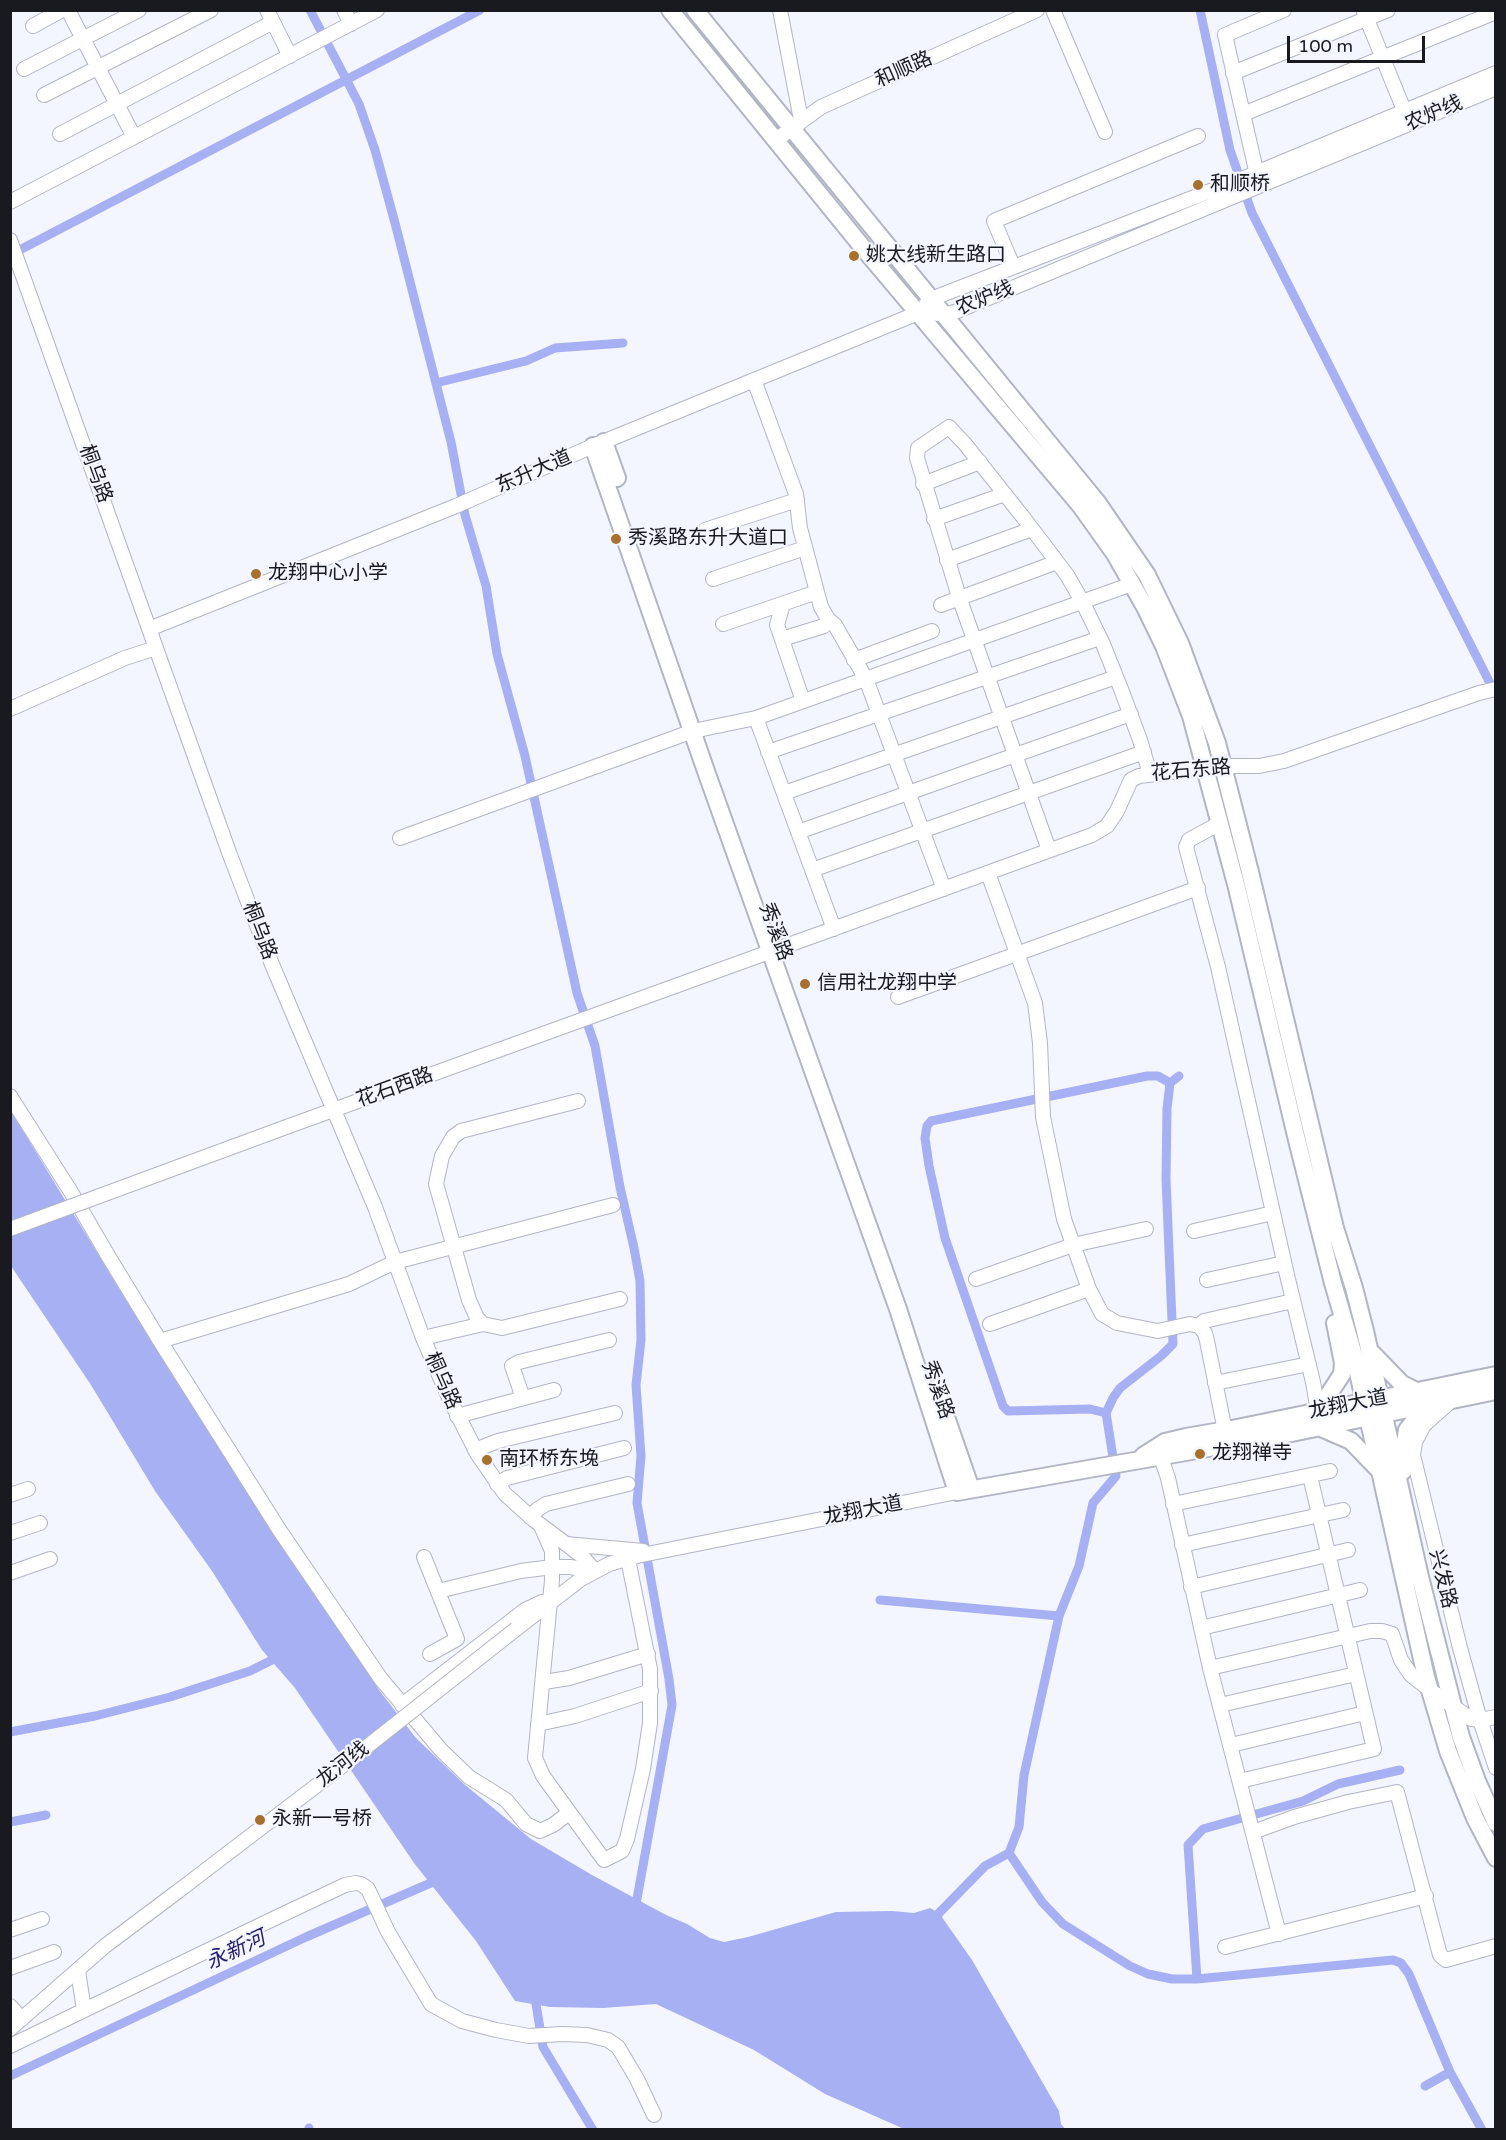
<!DOCTYPE html>
<meta charset="utf-8">
<style>
body{margin:0}
#map{position:relative;width:1506px;height:2140px;overflow:hidden;background:#f4f6ff;font-family:"Varela Round",sans-serif}
canvas{display:block}
.frame{position:absolute;inset:0;border:12px solid #191a1f;pointer-events:none}
.scale{position:absolute;left:1287px;top:36px;width:138px;height:27px;box-sizing:border-box;border:3px solid #191a1f;border-top:0;padding-left:8px;font-size:18px;line-height:21px;white-space:nowrap;color:#191a1f;-webkit-text-stroke:4px #f4f6ff;paint-order:stroke}
</style>
<div id="map">
<canvas width="1506" height="2140"></canvas>
<div class="frame"></div>
<div class="scale">100 m</div>
</div>
<script>
const ctx = document.querySelector('canvas').getContext('2d');
ctx.lineJoin = 'round';
function fillPath(path, color) {
  ctx.fillStyle = color;
  ctx.fill(path, 'evenodd');
}
function shape(rows) {
  const path = new Path2D();
  for (const r of rows) {
    path.moveTo(r[0], r[1]);
    for (let i = 2; i < r.length; i += 2) path.lineTo(r[i], r[i + 1]);
  }
  return path;
}
function trace(path, color, width, dash) {
  ctx.strokeStyle = color;
  ctx.lineWidth = width;
  ctx.lineCap = dash ? 'butt' : 'round';
  ctx.setLineDash(dash || []);
  ctx.stroke(path);
}
function drawText(font, color, halo, rows, align = 'center') {
  ctx.font = font + ' "Varela Round","Noto Sans SC",sans-serif';
  ctx.lineWidth = 4.5;
  ctx.setLineDash([]);
  ctx.textBaseline = 'middle';
  ctx.strokeStyle = halo;
  ctx.fillStyle = color;
  for (const [text, x, y, turn = 0] of rows) {
    ctx.save();
    ctx.translate(x, y);
    ctx.rotate((+turn || 0) * Math.PI / 180);
    ctx.textAlign = isNaN(turn) ? turn : align;
    if (halo) ctx.strokeText(text, 0, 0);
    ctx.fillText(text, 0, 0);
    ctx.restore();
  }
}
fillPath(shape([
 [11,1111,121,1292,269,1524,379,1690,416,1738,464,1784,531,1839,592,1875,666,1915,687,1924,710,1938,724,1942,748,1937,836,1912,892,1911,914,1913,930,1908,939,1913,972,1960,1059,2111,1061,2124,1065,2129,904,2129,825,2094,754,2050,656,2004,603,2008,550,2007,515,2001,476,1941,414,1863,295,1688,262,1650,212,1571,155,1491,91,1385,11,1266]
]), '#a7b0f2');
trace(shape([
 [310,10,359,104,375,150,395,223,451,442,465,515,486,586,497,654,525,756,577,993,595,1046,620,1187,634,1248,640,1281,641,1340,636,1385,641,1456,637,1503,669,1679,672,1705,635,1910],
 [1200,10,1230,150,1252,213,1495,693],
 [10,255,480,10],
 [436,383,526,361,555,348,623,343],
 [1106,1413,1090,1409,1008,1411,1003,1406,945,1238,929,1166,925,1138,927,1126,931,1121,1147,1076,1158,1076,1170,1083],
 [880,1600,1059,1616],
 [10,1732,95,1716,170,1697,250,1671,282,1655],
 [10,1822,46,1815],
 [1009,1853,1042,1902,1063,1924,1130,1966,1148,1974,1172,1979,1197,1979,1393,1960,1401,1963,1409,1974,1450,2072,1482,2130],
 [933,1924,939,1913,985,1866,1009,1853,1019,1827,1024,1775,1059,1616,1079,1566,1093,1503,1116,1476,1106,1413,1113,1398,1120,1388,1161,1356,1173,1344,1166,1179,1167,1109,1170,1083,1179,1076],
 [1197,1979,1188,1845,1203,1829,1303,1801,1338,1784,1400,1770],
 [539,1994,536,2004,543,2047,593,2130],
 [10,2076,306,1937,440,1879],
 [1425,2086,1450,2072],
 [309,2130,309,2128]
]), '#a7b0f2', 9);
const minor = shape([
 [68,10,134,137],
 [267,10,290,56],
 [344,10,351,24],
 [780,10,801,120],
 [1053,10,1105,132],
 [1364,12,1404,110],
 [33,26,62,10],
 [24,69,139,10],
 [1233,73,1388,10],
 [44,95,211,10],
 [1243,114,1496,12],
 [60,134,273,22],
 [776,140,821,107,1037,10],
 [1258,179,1225,35,1284,10],
 [10,202,377,10],
 [10,240,230,855,271,962,375,1207,423,1338,450,1400,478,1455,505,1494,534,1520,582,1556,595,1571],
 [1013,266,994,221,1198,136],
 [926,304,931,299,1249,176,1496,73],
 [754,380,796,494,800,528,821,607,828,619,835,625,866,679,944,889],
 [923,484,980,462],
 [934,519,1005,494],
 [705,530,797,500],
 [947,560,1032,529],
 [713,579,805,548],
 [783,604,777,625,803,701],
 [941,605,1057,562],
 [723,624,817,592],
 [149,629,456,506,593,446,918,313,944,314,952,313,1496,88],
 [782,639,824,626,828,619],
 [854,660,932,631],
 [10,709,125,658,156,648],
 [756,718,834,929],
 [768,752,1100,638],
 [784,793,1116,677],
 [1220,823,1189,840,1186,847,1218,967,1287,1275,1313,1382,1318,1411],
 [798,832,1131,714],
 [400,838,693,731,756,718,1132,584],
 [1049,850,959,597,917,458,918,448,949,427,965,444,1023,517,1067,575,1083,603,1103,644,1121,689,1140,740,1150,774],
 [812,870,1144,752],
 [988,873,1035,1003,1040,1043,1043,1117,1064,1219,1089,1289,1102,1314,1117,1323,1158,1331,1190,1324,1199,1326,1205,1333,1207,1341,1225,1431],
 [898,997,1198,888],
 [10,1096,71,1192,107,1254,160,1341,280,1531,381,1679,441,1750,469,1777,506,1800,526,1824,540,1831,553,1825,569,1813],
 [578,1101,461,1131,453,1137,442,1156,436,1184,469,1300,477,1318,483,1324,502,1328,620,1299],
 [289,1126,1092,835,1107,826,1117,811,1131,780,1139,776,1223,766,1259,766,1284,761,1479,693,1496,689],
 [1194,1231,1273,1213],
 [976,1279,1073,1245,1146,1229],
 [1207,1280,1284,1263],
 [990,1324,1089,1289],
 [1199,1326,1204,1321,1293,1301],
 [423,1338,483,1324],
 [160,1341,349,1284,395,1262,613,1205],
 [1215,1383,1309,1364],
 [523,1398,512,1366,519,1362,609,1340],
 [1452,1400,1424,1425,1415,1442,1413,1455,1460,1648,1480,1720,1496,1768],
 [457,1416,554,1390],
 [1158,1449,1168,1478,1210,1668,1279,1934],
 [475,1450,498,1441,615,1413],
 [497,1484,507,1478,624,1448],
 [10,1495,28,1489],
 [1173,1504,1330,1471],
 [530,1517,538,1509,546,1504,628,1484],
 [541,1526,552,1551,552,1580,535,1758,543,1776,604,1860,622,1851,627,1839,643,1769,650,1723,650,1669,628,1559],
 [10,1533,40,1523],
 [566,1544,643,1551],
 [1182,1545,1343,1510],
 [424,1557,457,1639,430,1654],
 [10,1573,50,1559],
 [1191,1587,1348,1550],
 [438,1591,521,1571,552,1567,570,1567,595,1571],
 [1201,1628,1360,1590],
 [516,1629,581,1579,609,1564,637,1556,957,1492],
 [1210,1668,1370,1631,1382,1631,1392,1634,1401,1660,1411,1675,1430,1690,1471,1719,1480,1720,1496,1717],
 [544,1682,569,1678,648,1654],
 [402,1705,525,1610,542,1602],
 [1220,1705,1356,1674],
 [538,1724,575,1716,651,1691],
 [1231,1745,1365,1713],
 [1240,1781,1374,1749,1310,1476],
 [1253,1832,1294,1817,1348,1802,1397,1792,1440,1955,1446,1960,1496,1946],
 [10,1930,42,1919],
 [1225,1947,1426,1896],
 [10,1968,54,1952],
 [78,1971,84,2010],
 [10,2006,22,2019],
 [10,2029,105,1946,177,1892],
 [10,2046,273,1919,345,1885,356,1883,361,1884,368,1889,388,1932,431,2004,462,2021,496,2030,529,2036,562,2034,587,2035,608,2040,618,2047,637,2079,654,2115]
]);
const major = shape([
 [670,10,864,249,1080,505,1115,554,1145,607,1164,646,1191,716,1237,888,1297,1140,1333,1283,1355,1359,1426,1677,1448,1751,1475,1818,1496,1858],
 [695,10,1097,502,1147,575,1180,643,1217,743,1250,872,1335,1228,1354,1288,1365,1331,1420,1577,1453,1706,1461,1737,1477,1781,1496,1823],
 [604,442,617,478],
 [593,446,707,774,898,1309,957,1492,1277,1436,1496,1391],
 [1370,1351,1402,1384,1416,1391],
 [936,1388,971,1489],
 [1318,1411,1342,1374,1343,1363,1335,1323],
 [1321,1428,1351,1441,1377,1468],
 [1143,1456,1165,1442,1186,1437,1232,1429,1496,1375],
 [1403,1471,1402,1459,1407,1430,1426,1406]
]);
trace(minor, '#b2b5c3', 16);
trace(major, '#b2b5c3', 20);
trace(minor, '#fff', 14);
trace(major, '#fff', 16);
const minorBridge = shape([
 [10,1229,289,1126],
 [177,1892,350,1760,516,1629]
]);
trace(minorBridge, '#b2b5c3', 16, []);
trace(minorBridge, '#fff', 14);
for (const [x, y, r, color] of [
 [1198,185,6,"#a8702d"],
 [854,256,6,"#a8702d"],
 [616,539,6,"#a8702d"],
 [256,574,6,"#a8702d"],
 [805,984,6,"#a8702d"],
 [1200,1454,6,"#a8702d"],
 [487,1460,6,"#a8702d"],
 [260,1820,6,"#a8702d"]
]) {
  const dot = new Path2D();
  dot.arc(x, y, r, 0, 2 * Math.PI);
  ctx.fillStyle = color;
  ctx.fill(dot);
  trace(dot, '#f4f6ff', 2);
}
drawText('20px', '#191a1f', '#f4f6ff', [
 ["和顺路",904,70,-24],
 ["农炉线",1434,114,-23],
 ["农炉线",985,299,-22],
 ["东升大道",534,472,-23],
 ["桐乌路",95,474,70],
 ["花石东路",1191,771,-5],
 ["桐乌路",259,931,69],
 ["秀溪路",775,932,70],
 ["花石西路",395,1088,-20],
 ["桐乌路",442,1381,66],
 ["秀溪路",937,1390,71],
 ["龙翔大道",1348,1405,-11],
 ["龙翔大道",863,1511,-11],
 ["兴发路",1442,1579,76],
 ["龙河线",343,1765,-38]
]);
drawText('20px', '#191a1f', '#f4f6ff', [
 ["和顺桥",1210,185],
 ["姚太线新生路口",866,256],
 ["秀溪路东升大道口",628,539],
 ["龙翔中心小学",268,574],
 ["信用社龙翔中学",817,984],
 ["龙翔禅寺",1212,1454],
 ["南环桥东堍",499,1460],
 ["永新一号桥",272,1820]
], 'left');
drawText('italic 21px', '#221d68', '#f4f6ff', [
 ["永新河",236,1951,-25]
]);
</script>
